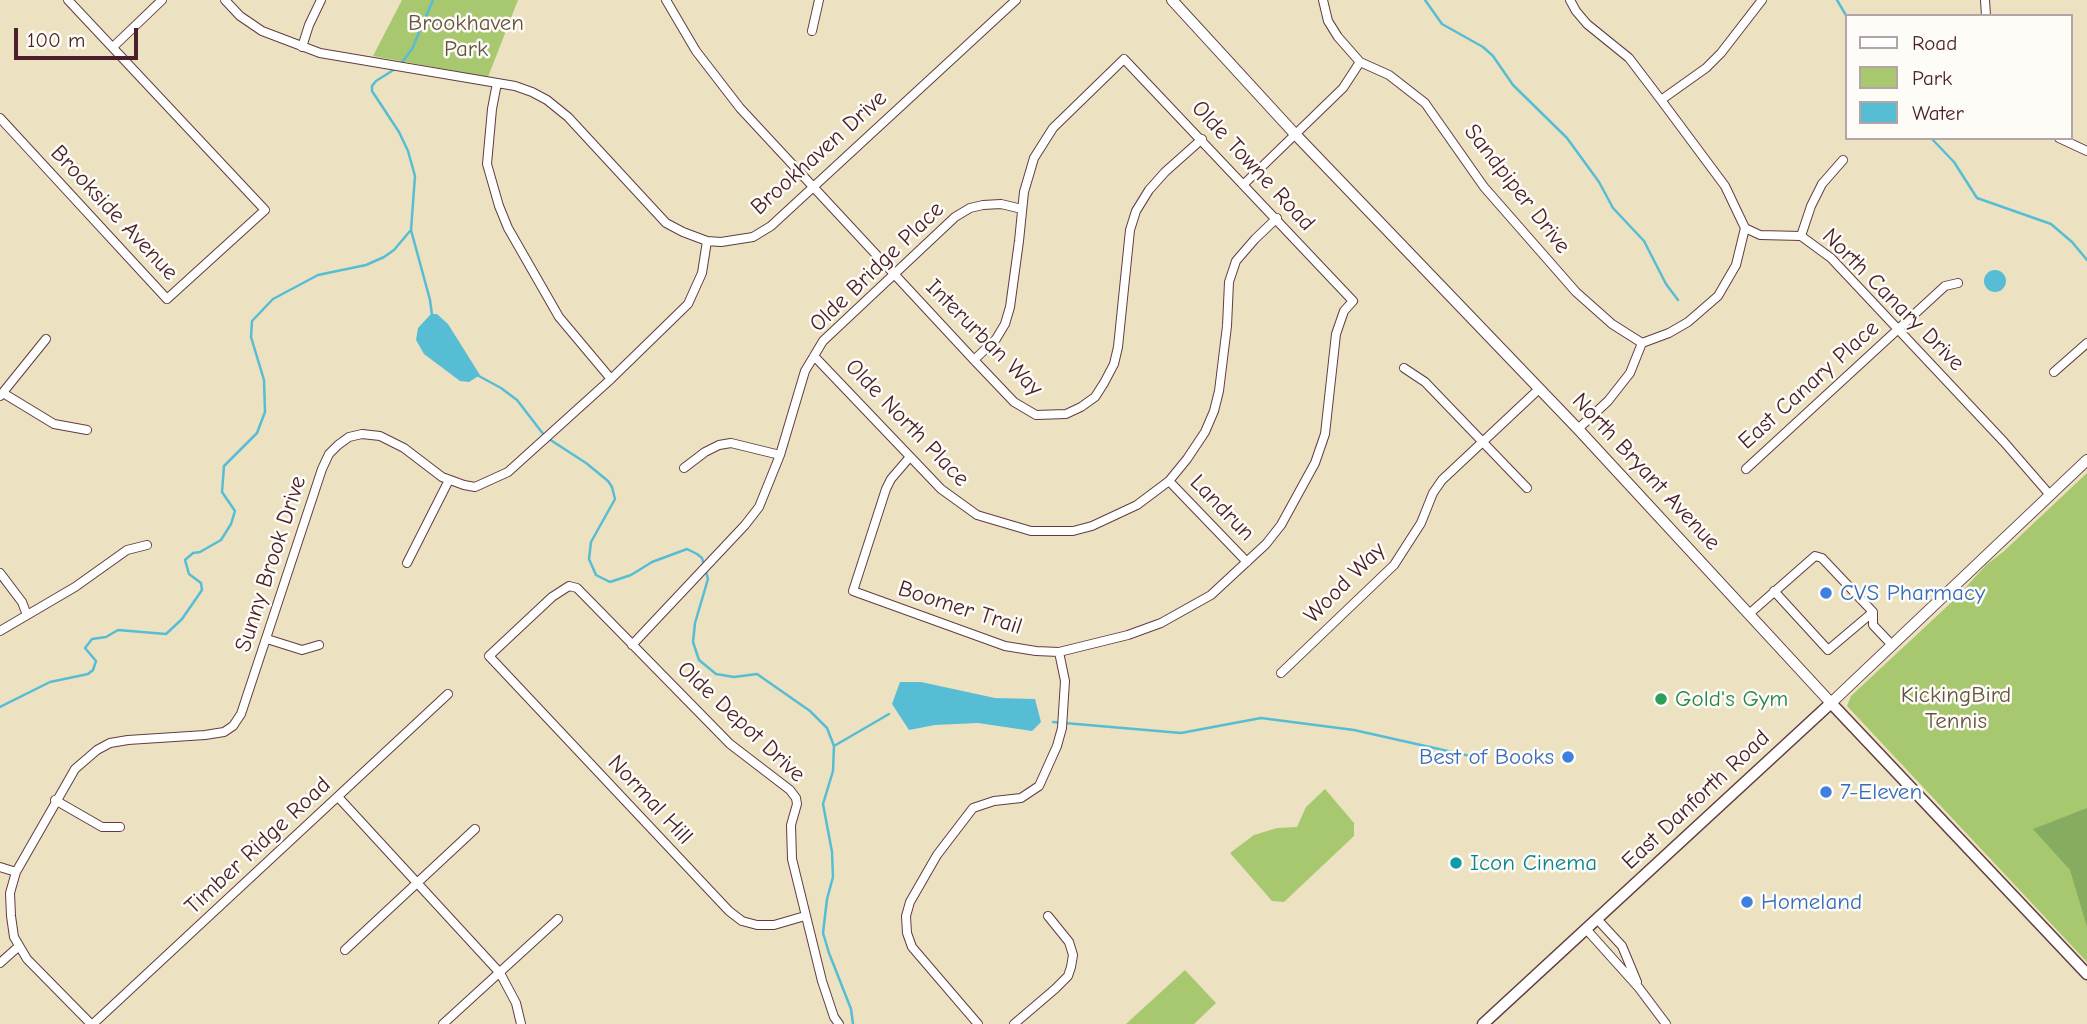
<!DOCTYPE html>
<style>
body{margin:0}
#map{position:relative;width:2087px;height:1024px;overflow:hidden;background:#ece2c1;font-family:"Comic Neue",sans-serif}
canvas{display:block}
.legend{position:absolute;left:1845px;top:14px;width:228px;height:126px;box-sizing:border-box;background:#fdfcf7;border:2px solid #b5a4a5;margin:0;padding:9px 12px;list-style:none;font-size:21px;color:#4a1f2b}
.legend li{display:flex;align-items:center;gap:14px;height:35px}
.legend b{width:35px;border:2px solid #b5a4a5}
.scale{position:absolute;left:14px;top:28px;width:124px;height:32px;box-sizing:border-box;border:4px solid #4a1f2b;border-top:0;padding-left:9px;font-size:21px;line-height:24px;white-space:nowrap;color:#4a1f2b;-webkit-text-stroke:5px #fdfcf7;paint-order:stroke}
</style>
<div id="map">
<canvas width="2087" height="1024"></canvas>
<ul class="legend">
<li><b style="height:9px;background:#fff"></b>Road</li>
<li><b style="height:19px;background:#a8c870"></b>Park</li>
<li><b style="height:19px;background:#56bdd4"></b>Water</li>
</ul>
<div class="scale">100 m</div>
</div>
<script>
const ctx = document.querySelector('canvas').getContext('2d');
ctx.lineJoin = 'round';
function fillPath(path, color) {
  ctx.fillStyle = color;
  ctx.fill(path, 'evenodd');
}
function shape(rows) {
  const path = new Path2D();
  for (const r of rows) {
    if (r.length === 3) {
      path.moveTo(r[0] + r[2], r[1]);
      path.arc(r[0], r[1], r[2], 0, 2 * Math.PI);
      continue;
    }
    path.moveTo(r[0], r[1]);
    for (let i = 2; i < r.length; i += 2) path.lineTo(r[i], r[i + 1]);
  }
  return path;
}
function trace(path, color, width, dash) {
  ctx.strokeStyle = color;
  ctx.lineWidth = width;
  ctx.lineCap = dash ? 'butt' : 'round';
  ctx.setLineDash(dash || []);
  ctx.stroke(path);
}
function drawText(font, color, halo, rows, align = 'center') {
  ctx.font = font + ' "Comic Neue",sans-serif';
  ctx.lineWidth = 5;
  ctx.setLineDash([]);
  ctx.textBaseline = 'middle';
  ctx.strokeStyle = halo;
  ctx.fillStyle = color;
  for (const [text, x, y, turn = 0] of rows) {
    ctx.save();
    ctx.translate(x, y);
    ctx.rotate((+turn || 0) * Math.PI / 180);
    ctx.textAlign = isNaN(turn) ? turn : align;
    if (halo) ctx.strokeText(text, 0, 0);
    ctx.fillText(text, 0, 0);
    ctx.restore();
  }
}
fillPath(shape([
 [402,0,518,0,488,77,373,56],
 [2087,473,2087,962,1847,706,1851,696,1956,598,1986,565,2003,552],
 [1325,789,1354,823,1354,836,1284,902,1272,901,1230,853,1254,835,1277,828,1297,827,1306,807],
 [1185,970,1216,1003,1194,1024,1126,1024]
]), '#a8c870');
fillPath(shape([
 [2087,808,2087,927,2070,870,2033,829]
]), '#86ac62');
fillPath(shape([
 [1995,281,11],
 [431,314,437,314,448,324,480,375,469,382,460,381,424,354,416,340,418,328],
 [900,682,921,682,995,698,1035,699,1041,722,1032,731,978,723,935,725,909,730,892,704]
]), '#56bdd4');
trace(shape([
 [1425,0,1442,24,1483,47,1493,56,1513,85,1567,138,1599,182,1613,208,1644,241,1666,284,1678,300],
 [1837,0,1847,17],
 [400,65,412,49,433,0],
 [395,69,376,81,372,86,372,91,399,132,408,151,415,176,411,230,430,300,432,315],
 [1931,138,1954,162,1977,198,2051,224,2072,242,2087,260],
 [477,375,501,388,517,400,544,435],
 [549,439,586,463,608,481,612,487,615,499,591,542,589,559,596,575,610,582,631,575,652,562,687,549,697,554,702,558,708,579,695,623,693,642,699,660,716,674,734,677,757,674,810,711,827,728,834,746,833,771,823,804,832,852,833,877,827,899,823,933,829,953,851,1009,853,1024],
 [0,707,50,682,88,674,93,670,96,661,85,648,92,639,106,637,118,630,166,634,182,619,202,590,201,583,189,574,185,560,193,553,200,552,221,540,231,524,235,511,222,492,224,466,257,433,265,412,264,380,251,337,252,321,273,299,318,275,366,265,384,257,394,250,410,231],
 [1053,722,1181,733,1261,718,1354,730,1470,756],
 [834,746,889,714]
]), '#56bdd4', 2.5);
const minor = shape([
 [225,0,240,16,262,31,320,53,515,86,532,92,547,100,568,117,666,223,683,232,707,241,721,242,753,237,771,226,1016,0],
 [666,0,696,51,740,108,974,360,1014,402,1036,415,1066,414,1081,407,1095,397,1104,383,1114,364,1118,347,1130,230,1136,211,1149,190,1165,172,1202,139],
 [1323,0,1328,21,1338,37,1360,62],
 [1570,0,1576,11,1587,24,1629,58,1661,100,1725,186,1745,228,1760,235,1801,236,1831,258,2004,442,2050,495],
 [1985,0,1986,16],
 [812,31,819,0],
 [113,47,162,0],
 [302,47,309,25,321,0],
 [1360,62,1389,75,1425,103,1484,187,1576,292,1612,324,1642,343],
 [497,83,492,109,487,164,499,206,508,228,559,317,611,379],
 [1661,100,1706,68,1721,53,1762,0],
 [0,118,167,299,265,210,68,0],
 [2059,138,2087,151],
 [1243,185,1343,88,1360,62],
 [1801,236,1811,206,1822,184,1843,160],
 [814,356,941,489,977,515,1031,531,1073,531,1092,526,1137,505,1169,481,1187,459,1205,432,1214,411,1219,391,1227,326,1229,282,1236,261,1255,239,1277,218],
 [1404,368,1425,382,1527,488],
 [2054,372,2087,343],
 [3,393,54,424,87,430],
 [0,396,46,339],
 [1578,429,1608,401,1630,373,1642,343,1669,333,1688,322,1718,296,1736,265,1745,228],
 [909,458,891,479,886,489,853,591,1005,646,1036,651,1059,652,1128,635,1161,623,1211,595,1266,544,1281,525,1315,463,1325,434,1336,334,1344,311,1353,301,1124,59,1053,128,1034,158,1024,192,1019,241,1010,307,1005,324,996,339,974,360],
 [684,468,705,452,719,445,731,443,780,455],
 [1746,469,1945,286,1958,283],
 [1169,481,1247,562],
 [407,563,449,480],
 [0,573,22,602,27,615],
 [1774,591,1828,650,1873,612],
 [1749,614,1815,556,1822,558,1873,612,1873,625,1892,645],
 [0,631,75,587,127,550,147,545],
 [267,639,302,650,319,645],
 [632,645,745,525,759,507,780,455,805,371,823,341,955,217,970,208,983,205,1001,204,1022,209],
 [1281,673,1394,565,1421,523,1433,493,1442,480,1539,389],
 [339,798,500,973,516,1003,521,1024],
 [55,800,102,827,120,827],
 [0,867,16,872],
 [805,916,774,925,757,925,742,921,729,911,489,656,552,597,569,586,577,588,730,744,790,790,796,798,797,804,791,825,792,859,822,981,834,1017,839,1024],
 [1597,919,1622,946,1637,982],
 [1586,929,1639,988,1666,1024],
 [345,950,475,829],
 [0,963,18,947],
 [91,1024,27,959,14,937,11,916,10,893,16,872,75,769,97,750,110,743,128,740,205,735,224,732,233,726,241,714,322,469,329,454,338,445,349,437,362,434,380,436,404,448,442,477,464,485,475,487,508,472,611,379,688,304,702,273,707,241],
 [93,1024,448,694],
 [443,1024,558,919],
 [978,1024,912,947,907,933,906,916,910,902,937,855,973,808,994,801,1021,798,1039,786,1057,746,1062,728,1065,681,1059,652],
 [1014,1024,1055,989,1068,976,1071,967,1073,955,1069,942,1048,916]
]);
const tertiary = shape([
 [1172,0,1294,133,1578,429,1831,703,2087,460]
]);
const secondary = shape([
 [1483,1024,1831,703,2087,974]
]);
trace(minor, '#623c42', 10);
trace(tertiary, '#623c42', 12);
trace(secondary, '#623c42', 13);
trace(minor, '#fff', 8);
trace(tertiary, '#fff', 10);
trace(secondary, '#fff', 10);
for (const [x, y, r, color] of [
 [1826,593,7,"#3f7fe0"],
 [1661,699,7,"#2e9e5b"],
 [1568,757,7,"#3f7fe0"],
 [1826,792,7,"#3f7fe0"],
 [1456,863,7,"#0f9aa8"],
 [1747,902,7,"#3f7fe0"]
]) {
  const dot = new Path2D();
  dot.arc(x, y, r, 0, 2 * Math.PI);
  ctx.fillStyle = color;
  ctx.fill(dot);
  trace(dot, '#fdfcf7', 2.5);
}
drawText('23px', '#665240', '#fdfcf7', [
 ["Brookhaven",466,23],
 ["Park",466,49],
 ["KickingBird",1956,695],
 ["Tennis",1956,721]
]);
drawText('23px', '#4a1f2b', '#fdfcf7', [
 ["Brookhaven Drive",819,153,-42],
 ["Olde Towne Road",1253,166,47],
 ["Sandpiper Drive",1517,189,52],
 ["Brookside Avenue",114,213,47],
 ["Olde Bridge Place",877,267,-44],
 ["North Canary Drive",1893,300,45],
 ["Interurban Way",984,338,45],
 ["East Canary Place",1809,385,-42],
 ["Olde North Place",907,423,46],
 ["North Bryant Avenue",1646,472,47],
 ["Landrun",1222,508,46],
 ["Sunny Brook Drive",271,564,-72],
 ["Wood Way",1345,583,-45],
 ["Boomer Trail",960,608,18],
 ["Olde Depot Drive",741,722,43],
 ["Normal Hill",650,800,47],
 ["East Danforth Road",1696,800,-43],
 ["Timber Ridge Road",258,846,-43]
]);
drawText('23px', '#366cbe', '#fdfcf7', [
 ["CVS Pharmacy",1840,593],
 ["Best of Books",1554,757,"right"],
 ["7-Eleven",1840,792],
 ["Homeland",1761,902]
], 'left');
drawText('23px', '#27864d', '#fdfcf7', [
 ["Gold's Gym",1675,699]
], 'left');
drawText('23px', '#0d838f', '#fdfcf7', [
 ["Icon Cinema",1470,863]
], 'left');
</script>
